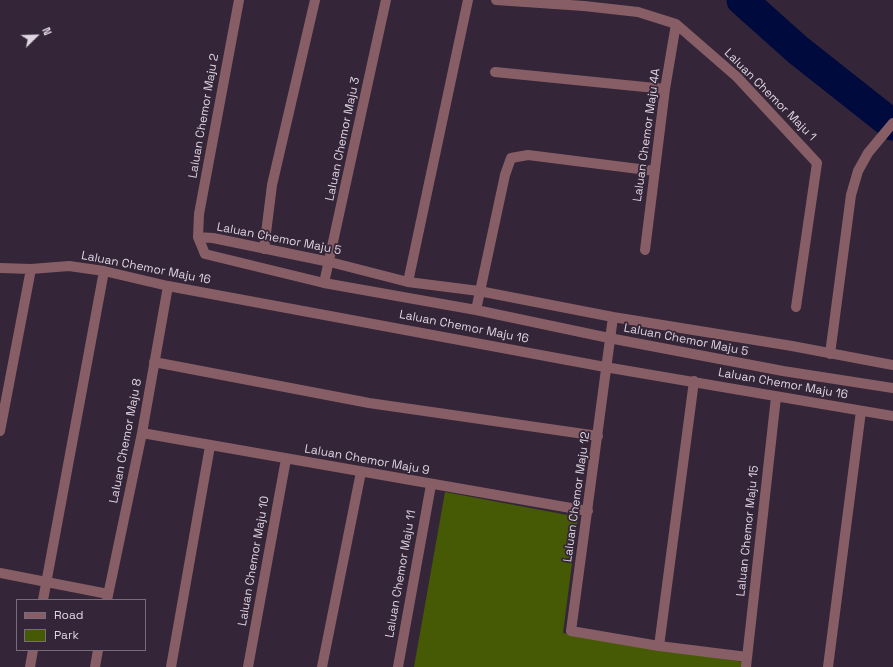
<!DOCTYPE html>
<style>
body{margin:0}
#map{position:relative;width:893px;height:667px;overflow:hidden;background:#342638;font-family:"Space Grotesk",sans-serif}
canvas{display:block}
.legend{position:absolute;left:16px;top:599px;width:130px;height:52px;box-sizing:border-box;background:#342638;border:1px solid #786c7c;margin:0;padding:5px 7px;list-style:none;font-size:12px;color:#dfd6e2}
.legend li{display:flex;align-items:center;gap:8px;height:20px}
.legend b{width:20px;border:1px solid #786c7c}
.north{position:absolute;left:16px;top:16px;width:40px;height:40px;-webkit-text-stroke:3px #342638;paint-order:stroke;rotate:67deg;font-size:11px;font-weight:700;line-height:16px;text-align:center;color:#dfd6e2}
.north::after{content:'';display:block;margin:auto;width:14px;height:18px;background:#dfd6e2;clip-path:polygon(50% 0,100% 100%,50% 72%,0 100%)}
</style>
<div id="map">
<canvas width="893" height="667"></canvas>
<ul class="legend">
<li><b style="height:5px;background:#885e66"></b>Road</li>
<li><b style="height:11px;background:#465a05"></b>Park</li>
</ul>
<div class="north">N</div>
</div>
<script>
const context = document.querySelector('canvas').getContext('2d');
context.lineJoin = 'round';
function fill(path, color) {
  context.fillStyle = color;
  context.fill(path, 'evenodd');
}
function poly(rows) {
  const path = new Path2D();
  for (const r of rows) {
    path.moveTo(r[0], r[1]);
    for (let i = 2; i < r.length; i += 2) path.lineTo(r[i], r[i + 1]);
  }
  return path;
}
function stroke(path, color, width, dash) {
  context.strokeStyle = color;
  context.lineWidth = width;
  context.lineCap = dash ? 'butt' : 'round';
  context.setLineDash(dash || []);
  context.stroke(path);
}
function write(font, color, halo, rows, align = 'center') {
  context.font = font + ' "Space Grotesk",sans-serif';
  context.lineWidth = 3.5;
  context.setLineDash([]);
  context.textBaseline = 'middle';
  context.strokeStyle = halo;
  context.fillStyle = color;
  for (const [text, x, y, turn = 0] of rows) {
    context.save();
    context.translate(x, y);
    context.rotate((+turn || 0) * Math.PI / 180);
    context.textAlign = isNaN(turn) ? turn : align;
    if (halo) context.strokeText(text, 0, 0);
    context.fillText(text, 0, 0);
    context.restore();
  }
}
fill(poly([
 [445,492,578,517,563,633,743,662,742,667,414,667]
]), '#465a05');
stroke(poly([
 [742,0,798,50,893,125]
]), '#000a3d', 31);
stroke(poly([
 [239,0,199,214,198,237,205,254,324,283,476,310,609,338,783,371,893,388],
 [496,0,584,6,638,12,676,24,737,77,817,163,796,307],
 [495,72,665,89],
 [198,237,213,238,330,262,408,282,479,291,613,317,792,346,893,365],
 [264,249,272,185,315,0],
 [645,250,665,89,676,24],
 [0,268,31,269,69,266,104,271,168,286,605,367,893,416],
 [408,282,468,0],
 [324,283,386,0],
 [476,310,505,175,511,158,528,155,655,171],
 [613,317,571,631,659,646,747,657],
 [830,354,851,195,858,171,868,153,893,123],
 [154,362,369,403,598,436],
 [0,431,31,269],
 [142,433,588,511],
 [0,573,108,594],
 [43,600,104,271],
 [107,600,142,433,168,286],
 [659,646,694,381],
 [30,667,33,650],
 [95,667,98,650],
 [171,667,210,446],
 [248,667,286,459],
 [322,667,361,472],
 [398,667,431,485],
 [746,667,776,397],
 [828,667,861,411]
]), '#885e66', 10);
write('12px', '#dfd6e2', '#342638', [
 ["Laluan Chemor Maju 1",770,95,45],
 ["Laluan Chemor Maju 2",204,116,-80],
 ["Laluan Chemor Maju 4A",647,135,-82],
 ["Laluan Chemor Maju 3",343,139,-78],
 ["Laluan Chemor Maju 5",279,239,11],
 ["Laluan Chemor Maju 16",146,268,11],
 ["Laluan Chemor Maju 16",464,327,11],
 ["Laluan Chemor Maju 5",686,340,11],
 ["Laluan Chemor Maju 16",783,384,10],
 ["Laluan Chemor Maju 8",126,441,-79],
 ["Laluan Chemor Maju 9",367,460,10],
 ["Laluan Chemor Maju 12",577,497,-82],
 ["Laluan Chemor Maju 15",748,531,-84],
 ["Laluan Chemor Maju 10",254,561,-80],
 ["Laluan Chemor Maju 11",401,574,-80]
]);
</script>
